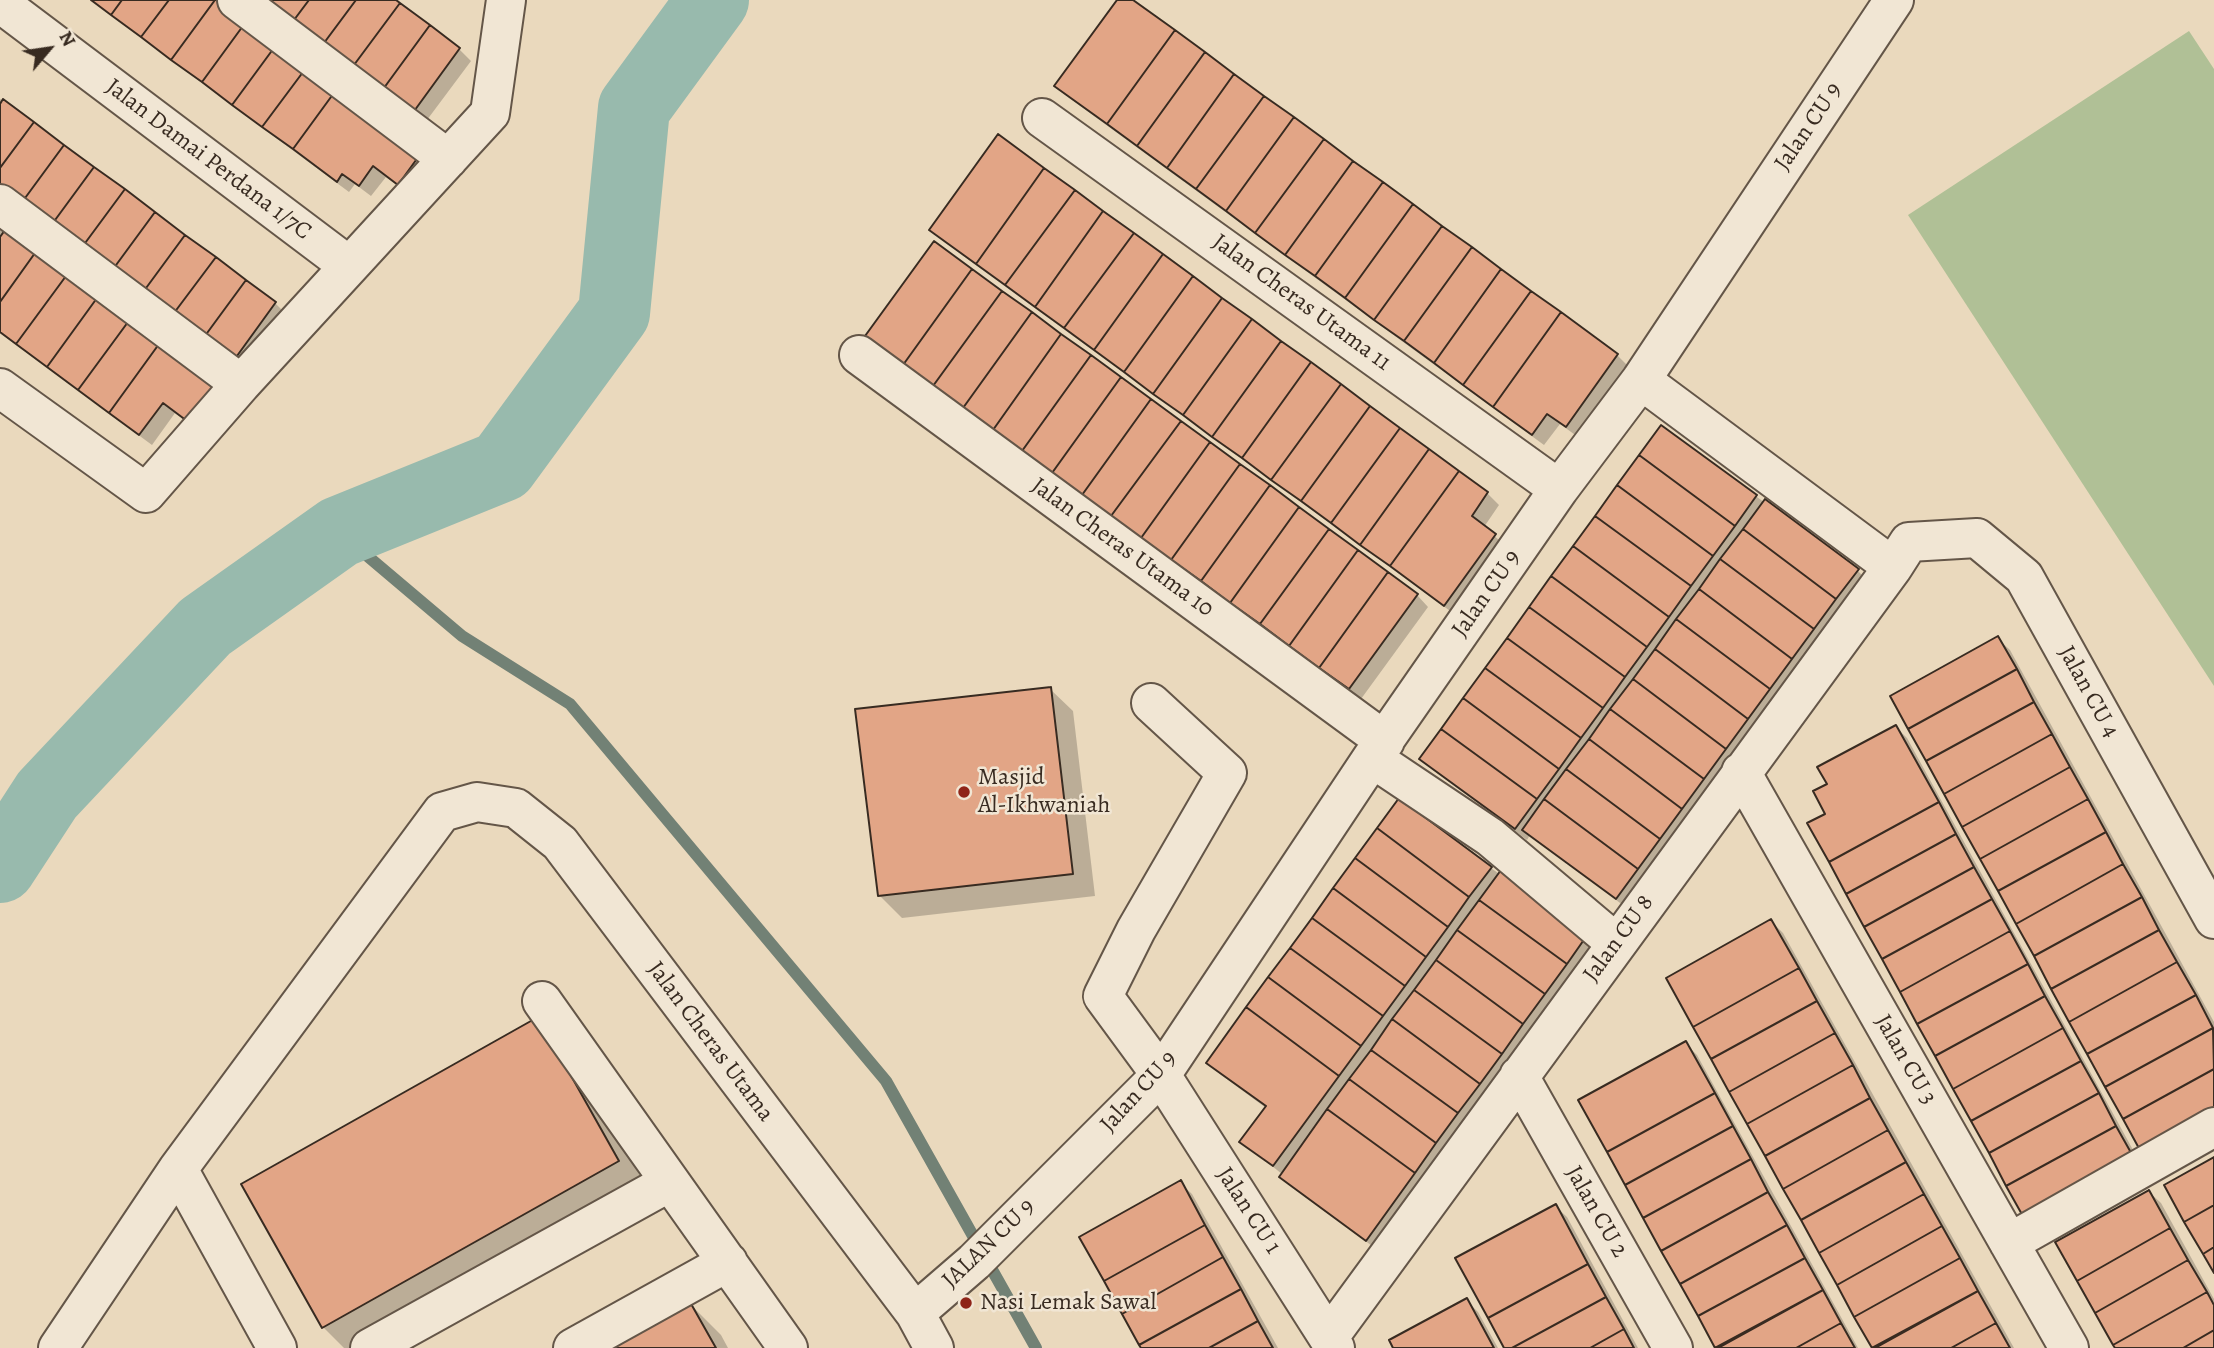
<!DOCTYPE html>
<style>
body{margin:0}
#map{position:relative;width:2214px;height:1348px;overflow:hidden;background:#ead9bd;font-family:Alegreya,serif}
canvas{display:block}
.north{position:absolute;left:14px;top:14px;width:70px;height:70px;-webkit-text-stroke:5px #f1e6d4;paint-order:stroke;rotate:61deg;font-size:19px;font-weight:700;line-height:28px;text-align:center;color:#382b21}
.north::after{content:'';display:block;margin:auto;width:24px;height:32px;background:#382b21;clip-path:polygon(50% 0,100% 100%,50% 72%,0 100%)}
</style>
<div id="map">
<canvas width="2214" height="1348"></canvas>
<div class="north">N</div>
</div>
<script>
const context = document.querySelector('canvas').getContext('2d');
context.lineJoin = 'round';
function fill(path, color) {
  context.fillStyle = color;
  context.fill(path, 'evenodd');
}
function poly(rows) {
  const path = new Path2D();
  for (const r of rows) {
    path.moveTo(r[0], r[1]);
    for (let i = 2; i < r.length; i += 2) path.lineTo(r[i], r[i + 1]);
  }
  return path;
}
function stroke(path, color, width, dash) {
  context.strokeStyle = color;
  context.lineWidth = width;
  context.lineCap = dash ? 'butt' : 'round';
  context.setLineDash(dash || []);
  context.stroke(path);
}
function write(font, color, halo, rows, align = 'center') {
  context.font = font + ' Alegreya,serif';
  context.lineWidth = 5;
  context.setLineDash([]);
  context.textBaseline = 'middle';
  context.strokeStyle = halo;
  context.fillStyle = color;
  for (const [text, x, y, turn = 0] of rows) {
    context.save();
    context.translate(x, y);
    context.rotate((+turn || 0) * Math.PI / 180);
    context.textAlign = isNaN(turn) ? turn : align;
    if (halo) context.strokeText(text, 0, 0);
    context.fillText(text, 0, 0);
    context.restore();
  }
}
fill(poly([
 [2189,31,2214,69,2214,686,1908,215]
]), '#b0c096');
fill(poly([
 [90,0,220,0,423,150,410,195,386,177,371,196,355,184,349,192],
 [256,0,393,0,459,49,471,61,424,124],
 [1119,0,1130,0,1617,355,1629,367,1578,437,1560,424,1544,445,1068,97,1057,86],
 [0,99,275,303,287,315,241,377,0,197],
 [998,136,1487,493,1499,505,1484,527,1507,547,1457,616,943,241,931,230],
 [0,229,213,386,224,398,200,431,175,413,152,445,0,333],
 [879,348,1417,595,1428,607,1361,699],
 [1661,427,1857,570,1869,582,1628,909,1530,835,1527,840,1433,770,1421,758],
 [1998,639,2010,650,2214,1022,2214,1130],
 [1050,689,1073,711,1095,896,902,918,880,896],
 [1896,727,1907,738,2144,1170,1828,814,1829,785],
 [1491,868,1599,947,1379,1251,1293,1188,1281,1177,1282,1174,1242,1142,1266,1108,1220,1074,1208,1062],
 [1771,921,1783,933,2014,1348,1874,1348,1668,978],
 [1685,1043,1697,1055,1858,1348,1717,1348,1580,1101],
 [568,1049,649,1192,370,1348,344,1348,323,1327],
 [1180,1183,1192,1194,1278,1348,1143,1348],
 [2149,1192,2161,1203,2214,1299,2214,1348,2117,1348],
 [1555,1206,1567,1217,1638,1348,1506,1348],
 [1466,1300,1478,1312,1498,1348,1395,1348],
 [690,1304,721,1335,728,1348,612,1348]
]), '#0003');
stroke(poly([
 [339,532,462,636,570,704,886,1081,1036,1348]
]), '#728175', 12);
stroke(poly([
 [0,867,47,795,205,627,339,532,502,466,614,313,634,108,713,0]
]), '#98baad', 72);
const building = poly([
 [91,0,122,0,111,15,91,0],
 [122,0,169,0,141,37,111,15,122,0],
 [169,0,215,0,171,60,141,37,169,0],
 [215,0,223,0,248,19,202,82,171,60,215,0],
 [263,0,309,0,291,24,263,0],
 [309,0,356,0,321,47,291,24,309,0],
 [356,0,396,0,400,3,351,69,321,47,356,0],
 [1117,0,1133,0,1175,30,1107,124,1054,86,1117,0],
 [400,3,430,25,381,92,351,69,400,3],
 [248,19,279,41,232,105,202,82,248,19],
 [430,25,460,48,412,114,381,92,430,25],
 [1175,30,1205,52,1137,146,1107,124,1175,30],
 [279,41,309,64,262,127,232,105,279,41],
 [1205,52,1234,74,1167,168,1137,146,1205,52],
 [309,64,339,86,293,149,262,127,309,64],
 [1234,74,1264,96,1196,189,1167,168,1234,74],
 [339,86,424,149,398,185,373,166,359,186,342,174,337,182,293,149,339,86],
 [1264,96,1294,117,1226,211,1196,189,1264,96],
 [3,99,34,122,0,168,0,104,3,99],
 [1294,117,1324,139,1255,233,1226,211,1294,117],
 [34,122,64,145,17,209,0,196,0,168,34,122],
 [998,134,1044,168,976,264,929,230,998,134],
 [1324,139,1353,161,1285,255,1255,233,1324,139],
 [64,145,94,167,47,231,17,209,64,145],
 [1353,161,1383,182,1315,276,1285,255,1353,161],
 [94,167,125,189,77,254,47,231,94,167],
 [1044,168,1075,190,1005,285,976,264,1044,168],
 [1383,182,1413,204,1345,298,1315,276,1383,182],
 [125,189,155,212,108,276,77,254,125,189],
 [1075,190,1103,211,1035,307,1005,285,1075,190],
 [1413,204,1442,226,1374,320,1345,298,1413,204],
 [1103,211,1134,233,1064,328,1035,307,1103,211],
 [155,212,185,235,138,299,108,276,155,212],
 [1442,226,1472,247,1404,341,1374,320,1442,226],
 [5,230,35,253,0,302,0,237,5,230],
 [1134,233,1163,254,1094,350,1064,328,1134,233],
 [185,235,216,257,168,321,138,299,185,235],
 [934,241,972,269,903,365,865,336,934,241],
 [1472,247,1501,269,1434,363,1404,341,1472,247],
 [35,253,66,276,16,344,0,332,0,302,35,253],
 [1163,254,1193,276,1124,372,1094,350,1163,254],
 [216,257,246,280,199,344,168,321,216,257],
 [972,269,1002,291,933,386,903,365,972,269],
 [1501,269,1531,291,1463,385,1434,363,1501,269],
 [66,276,97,298,47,367,16,344,66,276],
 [1193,276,1222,298,1153,394,1124,372,1193,276],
 [246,280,276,302,229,367,199,344,246,280],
 [1002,291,1032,312,963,408,933,386,1002,291],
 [1531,291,1561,312,1493,407,1463,385,1531,291],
 [97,298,128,322,78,390,47,367,97,298],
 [1222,298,1252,319,1183,415,1153,394,1222,298],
 [1032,312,1061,334,993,430,963,408,1032,312],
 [1561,312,1618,354,1566,427,1547,414,1532,435,1493,407,1561,312],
 [1252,319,1281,341,1212,437,1183,415,1252,319],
 [128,322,159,344,109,413,78,390,128,322],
 [1061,334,1091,355,1022,451,993,430,1061,334],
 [1281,341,1311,362,1242,458,1212,437,1281,341],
 [159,344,214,385,187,421,163,403,139,435,109,413,159,344],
 [1091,355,1121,377,1052,473,1022,451,1091,355],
 [1311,362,1341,384,1271,480,1242,458,1311,362],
 [1121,377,1151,399,1082,495,1052,473,1121,377],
 [1341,384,1370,406,1301,501,1271,480,1341,384],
 [1151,399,1181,421,1111,516,1082,495,1151,399],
 [1370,406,1400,428,1331,523,1301,501,1370,406],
 [1181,421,1210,442,1141,538,1111,516,1181,421],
 [1661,425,1757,495,1735,526,1639,455,1661,425],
 [1400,428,1429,449,1360,545,1331,523,1400,428],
 [1210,442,1240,464,1171,560,1141,538,1210,442],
 [1429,449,1459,471,1390,566,1360,545,1429,449],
 [1639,455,1735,526,1713,556,1617,485,1639,455],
 [1240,464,1270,485,1201,581,1171,560,1240,464],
 [1459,471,1488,492,1472,516,1496,534,1444,606,1390,566,1459,471],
 [1270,485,1299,507,1230,603,1201,581,1270,485],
 [1617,485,1713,556,1691,586,1595,516,1617,485],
 [1765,499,1859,569,1836,599,1743,529,1765,499],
 [1299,507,1329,529,1260,624,1230,603,1299,507],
 [1595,516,1691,586,1669,617,1573,546,1595,516],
 [1329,529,1358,550,1289,646,1260,624,1329,529],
 [1743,529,1836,599,1814,629,1720,559,1743,529],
 [1573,546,1669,617,1647,647,1551,576,1573,546],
 [1358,550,1388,572,1319,668,1289,646,1358,550],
 [1720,559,1814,629,1792,659,1699,589,1720,559],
 [1388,572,1418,594,1349,689,1319,668,1388,572],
 [1551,576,1647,647,1625,677,1529,607,1551,576],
 [1699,589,1792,659,1770,689,1676,619,1699,589],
 [1529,607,1625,677,1603,708,1507,638,1529,607],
 [1676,619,1770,689,1748,719,1655,649,1676,619],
 [1998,636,2017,669,1908,729,1890,696,1998,636],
 [1507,638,1603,708,1581,738,1485,668,1507,638],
 [1655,649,1748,719,1726,749,1633,679,1655,649],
 [1485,668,1581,738,1559,769,1463,698,1485,668],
 [2017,669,2034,702,1926,761,1908,729,2017,669],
 [1633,679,1726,749,1704,779,1610,709,1633,679],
 [1051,687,1073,874,878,896,855,709,1051,687],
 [1463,698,1559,769,1537,799,1441,729,1463,698],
 [2034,702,2052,734,1944,794,1926,761,2034,702],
 [1610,709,1704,779,1682,809,1589,739,1610,709],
 [1896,725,1939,802,1829,862,1807,823,1825,814,1813,791,1827,784,1817,767,1896,725],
 [1441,729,1537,799,1515,829,1419,759,1441,729],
 [2052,734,2070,767,1962,827,1944,794,2052,734],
 [1589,739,1682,809,1660,839,1566,769,1589,739],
 [2070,767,2088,799,1980,859,1962,827,2070,767],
 [1566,769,1660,839,1638,869,1544,799,1566,769],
 [1399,798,1492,867,1469,897,1377,828,1399,798],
 [1544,799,1638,869,1616,899,1522,830,1544,799],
 [2088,799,2106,832,1998,891,1980,859,2088,799],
 [1939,802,1956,834,1846,894,1829,862,1939,802],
 [1377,828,1469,897,1448,927,1355,858,1377,828],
 [2106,832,2123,864,2016,924,1998,891,2106,832],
 [1956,834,1974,867,1864,927,1846,894,1956,834],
 [1355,858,1448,927,1426,957,1333,888,1355,858],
 [2123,864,2142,897,2034,956,2016,924,2123,864],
 [1974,867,1992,899,1882,959,1864,927,1974,867],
 [1501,870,1588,934,1567,964,1479,900,1501,870],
 [1333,888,1426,957,1405,986,1312,918,1333,888],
 [2142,897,2159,930,2051,989,2034,956,2142,897],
 [1992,899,2010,931,1900,992,1882,959,1992,899],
 [1479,900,1567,964,1545,994,1457,930,1479,900],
 [1312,918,1405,986,1383,1016,1290,948,1312,918],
 [1771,919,1799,968,1693,1027,1666,978,1771,919],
 [1457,930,1545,994,1523,1024,1436,960,1457,930],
 [2159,930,2177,962,2069,1022,2051,989,2159,930],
 [2010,931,2028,964,1917,1024,1900,992,2010,931],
 [1290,948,1383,1016,1361,1046,1268,977,1290,948],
 [1436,960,1523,1024,1502,1054,1414,990,1436,960],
 [2177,962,2196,995,2087,1054,2069,1022,2177,962],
 [2028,964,2045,996,1935,1056,1917,1024,2028,964],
 [1799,968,1817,1001,1711,1059,1693,1027,1799,968],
 [1268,977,1361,1046,1339,1076,1246,1007,1268,977],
 [1414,990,1502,1054,1480,1084,1392,1019,1414,990],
 [2196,995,2213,1028,2105,1087,2087,1054,2196,995],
 [2045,996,2063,1028,1953,1089,1935,1056,2045,996],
 [1817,1001,1835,1033,1729,1092,1711,1059,1817,1001],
 [1246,1007,1339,1076,1273,1166,1239,1142,1266,1106,1206,1063,1246,1007],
 [538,1017,619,1161,322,1328,241,1184,538,1017],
 [1392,1019,1480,1084,1458,1113,1371,1050,1392,1019],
 [2063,1028,2081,1061,1971,1121,1953,1089,2063,1028],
 [2213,1028,2214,1069,2123,1119,2105,1087,2213,1028],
 [1835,1033,1853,1065,1747,1124,1729,1092,1835,1033],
 [1686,1041,1715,1093,1607,1152,1578,1100,1686,1041],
 [1371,1050,1458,1113,1436,1143,1349,1079,1371,1050],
 [2081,1061,2099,1093,1989,1153,1971,1121,2081,1061],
 [1853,1065,1870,1098,1765,1156,1747,1124,1853,1065],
 [2214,1069,2214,1112,2141,1152,2123,1119,2214,1069],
 [1349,1079,1436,1143,1415,1173,1327,1109,1349,1079],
 [1715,1093,1733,1126,1625,1185,1607,1152,1715,1093],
 [2099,1093,2116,1126,2006,1186,1989,1153,2099,1093],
 [1870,1098,1888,1130,1783,1189,1765,1156,1870,1098],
 [1327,1109,1415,1173,1366,1241,1279,1177,1327,1109],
 [1733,1126,1751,1159,1643,1218,1625,1185,1733,1126],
 [2116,1126,2134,1158,2024,1218,2006,1186,2116,1126],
 [1888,1130,1906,1162,1801,1220,1783,1189,1888,1130],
 [2214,1157,2214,1205,2184,1222,2164,1185,2214,1157],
 [1751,1159,1768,1192,1661,1251,1643,1218,1751,1159],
 [1906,1162,1924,1194,1819,1253,1801,1220,1906,1162],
 [1181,1180,1205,1225,1104,1281,1079,1237,1181,1180],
 [2149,1190,2170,1228,2077,1281,2055,1242,2149,1190],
 [1768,1192,1787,1225,1680,1284,1661,1251,1768,1192],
 [1924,1194,1942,1226,1837,1285,1819,1253,1924,1194],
 [1556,1204,1588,1264,1488,1318,1455,1258,1556,1204],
 [2214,1205,2214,1247,2203,1254,2184,1222,2214,1205],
 [1205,1225,1223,1257,1122,1314,1104,1281,1205,1225],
 [1787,1225,1805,1258,1698,1316,1680,1284,1787,1225],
 [1942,1226,1960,1258,1854,1317,1837,1285,1942,1226],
 [2170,1228,2188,1260,2095,1313,2077,1281,2170,1228],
 [2214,1247,2214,1273,2203,1254,2214,1247],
 [1223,1257,1241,1289,1139,1345,1122,1314,1223,1257],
 [1805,1258,1823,1290,1715,1348,1698,1316,1805,1258],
 [1960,1258,1978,1291,1872,1348,1854,1317,1960,1258],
 [2188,1260,2207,1292,2113,1345,2095,1313,2188,1260],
 [1588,1264,1606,1297,1512,1348,1504,1348,1488,1318,1588,1264],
 [1241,1289,1258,1321,1209,1348,1141,1348,1139,1345,1241,1289],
 [1823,1290,1841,1323,1796,1348,1718,1348,1823,1290],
 [1978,1291,1996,1323,1951,1348,1875,1348,1978,1291],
 [2207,1292,2214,1305,2214,1330,2183,1348,2115,1348,2113,1345,2207,1292],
 [1606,1297,1624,1329,1590,1348,1512,1348,1606,1297],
 [1467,1298,1494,1348,1393,1348,1389,1340,1467,1298],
 [690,1302,716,1348,609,1348,690,1302],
 [1258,1321,1273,1348,1209,1348,1258,1321],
 [1841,1323,1855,1348,1796,1348,1841,1323],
 [1996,1323,2010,1348,1951,1348,1996,1323],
 [1624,1329,1634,1348,1590,1348,1624,1329],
 [2214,1330,2214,1348,2183,1348,2214,1330]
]);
fill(building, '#e2a586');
stroke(building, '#382b21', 2);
const minor = poly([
 [237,0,448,159],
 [0,3,349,266],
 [1042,118,1559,489],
 [0,204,241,384],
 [859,355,1385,741],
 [1641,380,1893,567],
 [0,388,146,493,241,384,490,113,506,0],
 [1151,703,1227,773,1136,930,1103,996,1161,1075,1335,1348],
 [1372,758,1490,837,1616,943],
 [1741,772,2069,1348],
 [542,1001,788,1348],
 [1519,1076,1673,1348],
 [178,1169,277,1348],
 [2009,1243,2214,1127],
 [915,1313,974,1262,1161,1075,1372,758,1559,489,1641,380,1894,0],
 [1329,1337,1893,567,1909,542,1977,538,2024,577,2214,919],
 [58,1348,178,1169,442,812,477,802,516,808,560,843,915,1313,934,1348],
 [370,1348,670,1182],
 [573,1348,728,1262]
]);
stroke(minor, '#645648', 42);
stroke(minor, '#f1e6d4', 38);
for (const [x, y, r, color] of [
 [964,792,7,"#8f2418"],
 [966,1303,7,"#8f2418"]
]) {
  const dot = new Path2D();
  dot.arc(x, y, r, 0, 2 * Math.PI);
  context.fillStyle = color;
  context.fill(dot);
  stroke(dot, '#f1e6d4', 2.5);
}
write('24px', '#382b21', '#f1e6d4', [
 ["Jalan CU 9",1809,127,-56],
 ["Jalan Damai Perdana 1/7C",208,160,37],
 ["Jalan Cheras Utama 11",1301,303,36],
 ["Jalan Cheras Utama 10",1122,548,36],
 ["Jalan CU 9",1487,594,-55],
 ["Jalan CU 4",2088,692,61],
 ["Jalan CU 8",1619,939,-54],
 ["Jalan Cheras Utama",710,1042,53],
 ["Jalan CU 3",1905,1060,60],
 ["Jalan CU 9",1139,1092,-48],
 ["Jalan CU 1",1248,1211,57],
 ["Jalan CU 2",1596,1212,60],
 ["JALAN CU 9",989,1244,-44]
]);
write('24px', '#382b21', '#f1e6d4', [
 ["Masjid",978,778],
 ["Al-Ikhwaniah",978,806],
 ["Nasi Lemak Sawal",980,1303]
], 'left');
</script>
